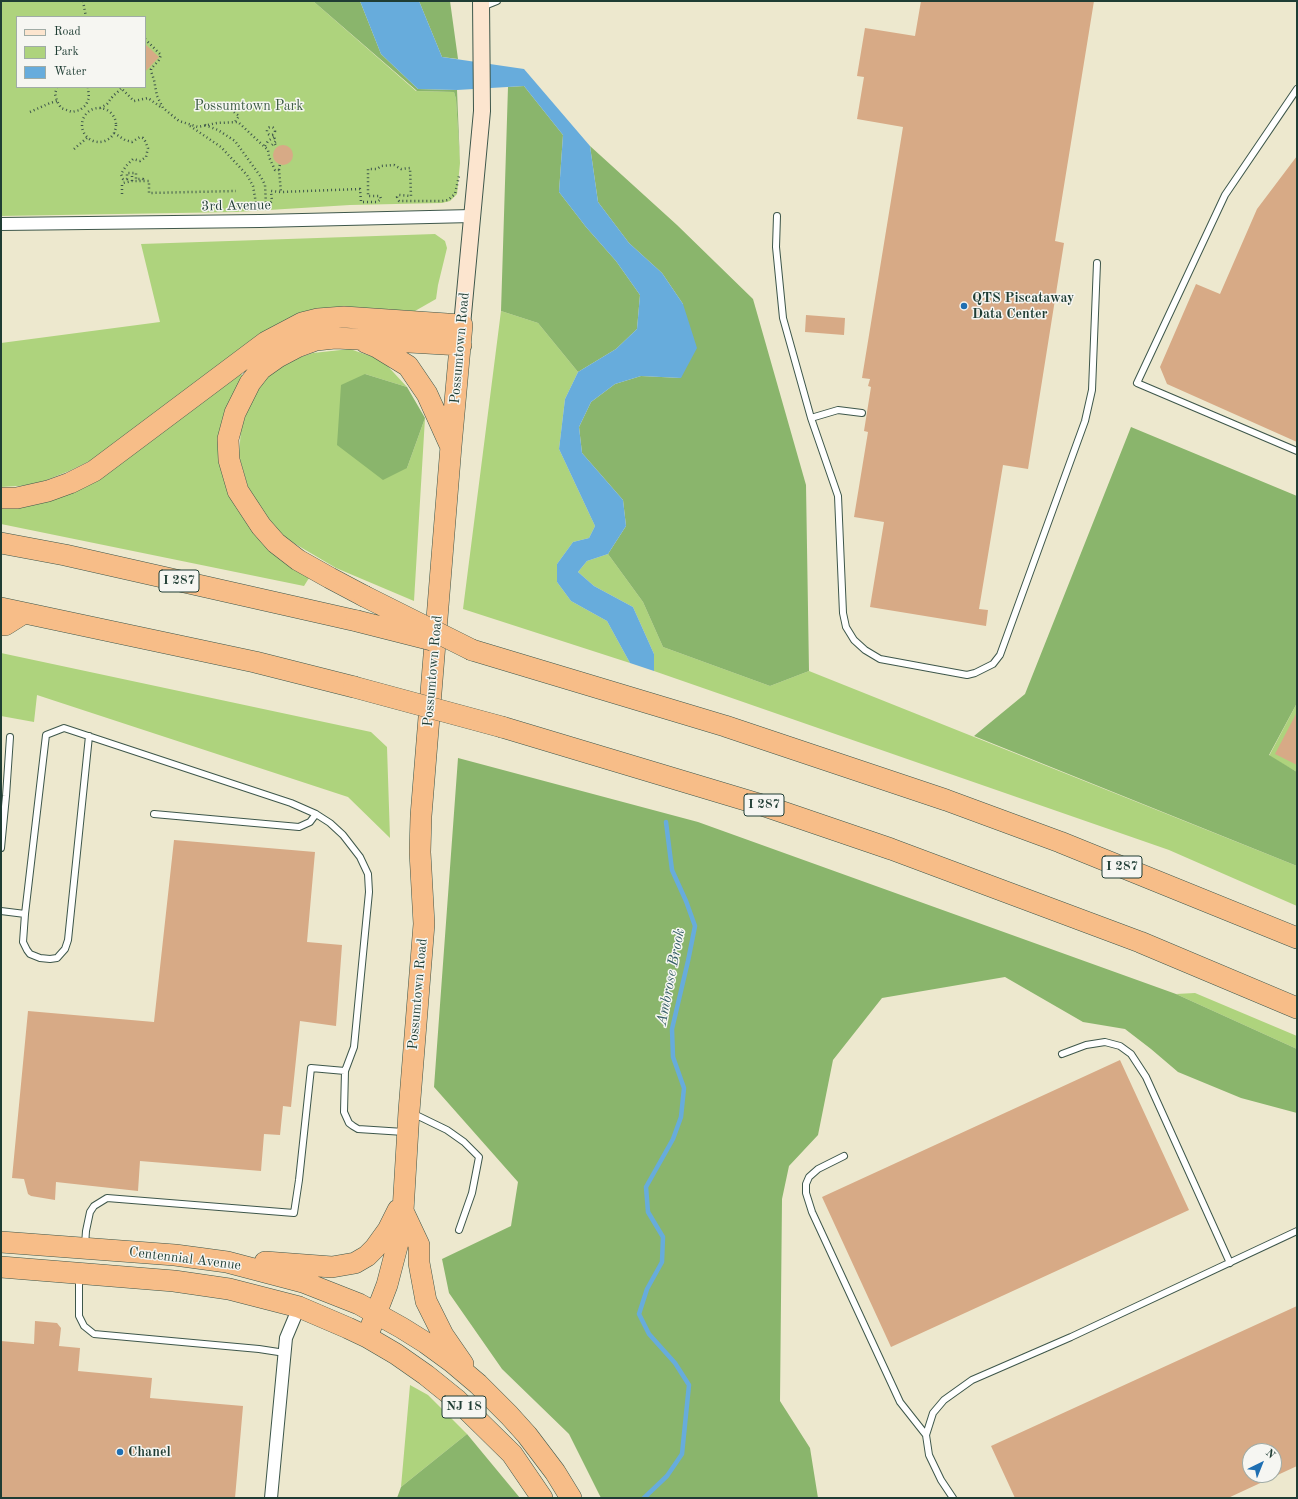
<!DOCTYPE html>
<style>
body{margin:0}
#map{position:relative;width:1298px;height:1499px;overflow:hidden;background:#ede8ce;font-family:"Old Standard TT",serif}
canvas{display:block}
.frame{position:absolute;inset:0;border:2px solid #1f3d34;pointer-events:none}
.legend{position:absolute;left:16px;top:16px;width:130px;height:72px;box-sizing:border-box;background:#f6f6f2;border:1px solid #a0aca6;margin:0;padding:5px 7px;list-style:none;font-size:12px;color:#1f3d34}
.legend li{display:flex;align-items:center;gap:8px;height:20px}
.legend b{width:20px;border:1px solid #a0aca6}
.north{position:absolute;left:1242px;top:1443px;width:40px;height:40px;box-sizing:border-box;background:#f6f6f2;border:1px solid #a0aca6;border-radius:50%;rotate:43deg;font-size:11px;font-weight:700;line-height:16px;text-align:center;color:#1f3d34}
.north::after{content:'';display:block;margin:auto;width:14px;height:18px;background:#1f6fb2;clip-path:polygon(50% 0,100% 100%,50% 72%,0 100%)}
</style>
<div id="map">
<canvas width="1298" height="1499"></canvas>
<div class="frame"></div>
<ul class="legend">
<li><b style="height:5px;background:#fce5cf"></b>Road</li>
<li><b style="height:11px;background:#aed37d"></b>Park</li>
<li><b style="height:11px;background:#67acdc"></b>Water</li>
</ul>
<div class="north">N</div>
</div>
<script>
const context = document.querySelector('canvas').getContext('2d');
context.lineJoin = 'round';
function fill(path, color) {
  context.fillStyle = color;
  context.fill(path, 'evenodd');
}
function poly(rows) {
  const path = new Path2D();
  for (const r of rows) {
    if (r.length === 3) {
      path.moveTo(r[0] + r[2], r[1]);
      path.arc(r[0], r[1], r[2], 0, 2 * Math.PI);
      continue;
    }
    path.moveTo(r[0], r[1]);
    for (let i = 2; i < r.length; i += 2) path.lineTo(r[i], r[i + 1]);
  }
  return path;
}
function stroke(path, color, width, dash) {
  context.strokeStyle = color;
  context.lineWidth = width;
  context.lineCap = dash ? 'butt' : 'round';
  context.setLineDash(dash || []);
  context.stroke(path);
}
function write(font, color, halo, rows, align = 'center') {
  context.font = font + ' "Old Standard TT",serif';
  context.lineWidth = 3;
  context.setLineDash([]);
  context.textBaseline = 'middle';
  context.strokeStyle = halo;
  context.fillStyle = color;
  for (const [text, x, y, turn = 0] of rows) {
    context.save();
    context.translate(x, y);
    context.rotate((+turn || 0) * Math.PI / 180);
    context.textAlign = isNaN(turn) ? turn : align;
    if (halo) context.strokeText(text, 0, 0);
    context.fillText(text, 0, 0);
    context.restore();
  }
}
fill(poly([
 [1,1,313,1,416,91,454,92,456,99,460,163,457,194,450,201,442,203,350,205,236,212,1,216],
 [17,17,145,17,145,87,17,87],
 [435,234,445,241,447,248,438,285,436,299,415,311,317,309,104,454,69,471,34,485,1,487,1,343,160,322,141,244],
 [501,311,538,323,578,372,565,399,559,449,595,526,589,538,573,542,557,564,557,582,571,601,607,621,630,663,463,609],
 [350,349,382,360,407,387,365,374,407,468,425,418,414,601,336,568,280,535,262,512,248,487,239,456,241,428,253,396,271,373,292,360,313,353],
 [240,373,243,376,222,436,280,556,309,578,304,586,1,524,1,504,27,503],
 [608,554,643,602,663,647,770,686,809,671,1297,866,1297,906,1169,850,654,671,654,654,633,607,594,586,578,572,587,561],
 [1,653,371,732,387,747,390,838,348,797,37,695,34,722,1,716],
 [1297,703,1297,772,1269,756],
 [1195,993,1297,1036,1297,1049,1176,994],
 [410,1385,428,1395,467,1434,401,1487]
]), '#aed37d');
fill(poly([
 [313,1,360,1,381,54,418,89,457,90,460,163,456,99,454,92,417,91],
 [419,1,450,1,458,59,442,57],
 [524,86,563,135,559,192,586,227,616,261,640,295,637,329,616,349,578,372,538,323,501,311,508,87],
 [590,146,677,225,753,299,806,485,809,671,770,686,663,647,643,602,608,554,626,526,623,500,582,453,579,427,591,402,615,384,641,376,681,378,683,304,662,273,629,243,598,202],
 [365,374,407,387,425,418,407,468,383,480,337,445,341,385],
 [1131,427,1297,496,1297,703,1269,755,1297,772,1297,866,974,736,1025,694],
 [458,758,698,822,1176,994,1297,1049,1297,1113,1241,1098,1178,1072,1151,1049,1125,1029,1083,1022,1005,977,882,998,833,1060,818,1135,789,1166,782,1199,780,1401,810,1448,818,1498,601,1498,569,1434,502,1369,449,1293,442,1259,511,1226,518,1182,434,1087],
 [467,1434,520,1498,397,1498,401,1487]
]), '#8ab56c');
fill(poly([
 [360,1,419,1,442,57,524,69,590,146,598,202,629,243,662,273,683,304,697,348,681,378,641,376,615,384,591,402,579,427,582,453,623,500,626,526,608,554,587,561,578,572,594,586,633,607,654,654,654,671,630,663,607,621,571,601,557,582,557,564,573,542,589,538,595,526,559,449,565,399,578,372,616,349,637,329,640,295,616,261,586,227,559,192,563,135,524,86,457,90,418,89,381,54]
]), '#67acdc');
stroke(poly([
 [644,1498,667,1476,682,1454,689,1385,675,1363,649,1334,639,1314,647,1289,662,1262,663,1237,648,1212,646,1187,673,1139,681,1117,684,1088,673,1057,672,1029,688,961,695,926,686,901,672,870,666,822]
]), '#67acdc', 4.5);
fill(poly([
 [921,1,1094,1,1055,241,1064,243,1028,469,1003,465,979,609,988,610,986,626,870,607,884,522,854,517,868,432,864,431,871,387,868,386,870,379,862,378,903,127,857,119,864,77,857,76,865,28,915,36],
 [145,44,159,57,145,72],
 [283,155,10],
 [1297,156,1297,442,1167,384,1160,367,1196,284,1220,294,1257,209],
 [806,315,845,318,844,335,805,332],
 [1297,712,1297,765,1275,754],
 [174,840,315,852,307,942,342,945,336,1026,300,1021,291,1107,283,1106,280,1135,264,1134,261,1171,140,1161,138,1191,56,1182,55,1200,31,1196,28,1194,24,1179,12,1178,28,1011,154,1022],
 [1120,1060,1189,1210,891,1347,822,1197],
 [1297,1306,1297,1466,1228,1498,1015,1498,991,1446],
 [1250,1451,1274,1451,1274,1475,1250,1475],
 [35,1321,57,1323,61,1328,59,1346,80,1348,78,1371,152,1378,150,1398,243,1406,235,1498,1,1498,1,1341,34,1344]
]), '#d7aa86');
const lane = poly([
 [482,7,497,1],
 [1297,89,1225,195,1137,383,1297,451],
 [777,216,776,247,783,318,811,418,838,496,843,613,846,627,854,640,865,650,880,659,967,675,975,673,993,664,1000,655,1085,421,1092,390,1097,263],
 [811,418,838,410,862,413],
 [154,814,299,827,310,822,316,814],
 [1,848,6,796,10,737],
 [1,911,25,914,46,735,64,728,291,803,316,814,330,823,343,835,360,857,368,874,369,892,354,1047,345,1071],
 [25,914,23,942,27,950,30,954,40,958,50,959,57,958,65,949,68,940,89,736],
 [1062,1054,1086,1045,1105,1042,1120,1046,1131,1054,1146,1077,1230,1263],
 [412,1113,447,1130,464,1142,479,1157,472,1193,459,1230],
 [844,1156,818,1169,809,1177,806,1184,806,1193,812,1212,900,1402,926,1435],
 [85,1245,86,1231,90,1212,94,1206,107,1198,294,1213,299,1180,311,1068,345,1071,344,1112,349,1123,353,1126,358,1129,404,1132],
 [79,1276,79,1316,84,1326,94,1334,259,1349,285,1353],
 [953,1498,941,1480,929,1455,926,1435,933,1413,944,1400,972,1380,1071,1337,1297,1231]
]);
const street = poly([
 [1,224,260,221,472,216],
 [271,1498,286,1338,299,1307]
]);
const secondary = poly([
 [462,325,482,111,481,1]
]);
const highway = poly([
 [365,342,377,347,408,366,427,394,450,445],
 [1,498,17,498,48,491,70,483,94,471,266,342,302,323,318,319,344,317,462,325,451,446,421,816,420,852,424,924,409,1111,403,1211,399,1239,387,1285,367,1337],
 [1,543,65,555,357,621],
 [364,596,330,578,298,560,276,543,261,526,238,491,229,460,228,439,235,413,250,383,261,369,278,357,297,347,316,340,335,338,357,339,461,345],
 [1,608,255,662,354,687],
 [1,625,5,625,24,613],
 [472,650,725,726,946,800,1060,842,1297,938],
 [502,727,762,805,891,849,1140,942,1297,1008],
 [403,1211,419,1245,419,1263,426,1301,443,1335,463,1364],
 [1,1242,175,1255,227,1262,303,1282,359,1304,402,1328,426,1343,452,1362,478,1384,509,1415,527,1435,555,1472,571,1498],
 [265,1262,332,1267,355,1263,367,1256,375,1248,388,1230,398,1210],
 [1,1267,174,1281,229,1289,299,1307,348,1328,367,1337,396,1354,426,1375,457,1400,512,1454,542,1498]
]);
stroke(lane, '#3e574b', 8);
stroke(street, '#3e574b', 14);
stroke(secondary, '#3e574b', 18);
stroke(highway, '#3e574b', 22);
stroke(poly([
 [83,1,86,17],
 [145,39,161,55,159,60,151,69,151,71,154,80,157,96,163,108,179,121,198,127,217,123,238,122,268,150,269,157,275,170,279,170,281,192],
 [57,87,55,94,57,101,61,108,72,112,80,110,86,105,89,98,88,87],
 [120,87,134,101,148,98,162,108],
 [100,108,107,104,113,96,121,89],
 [99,125,17],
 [30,112,50,103,57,101],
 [234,112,239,116,235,122],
 [205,125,218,130,235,141,261,177,265,185,266,204,269,204,272,201,271,191,281,192,360,189,361,202,377,202,381,199,380,196,368,196,368,169,377,169,381,166,394,165,401,169,410,168,411,196,399,195,397,197,399,201,442,201,448,200,455,194,459,176],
 [190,126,221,147,247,175,253,186,257,209],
 [271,131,4],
 [114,133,125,140,132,142,140,137,143,138,145,141,148,148,146,157,140,161,133,159,126,166,121,174,123,179,127,179,127,173,136,173,136,179,143,179,143,181],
 [275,144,277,147],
 [272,145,276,141,273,135],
 [265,146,268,141,274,137],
 [74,149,88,137],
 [279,170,280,164],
 [132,176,132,181],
 [122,194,122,185,123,183,132,181,149,181,149,193,236,191]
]), '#3e574b', 2.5, [1, 3]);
stroke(lane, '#fff', 6);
stroke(street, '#fff', 12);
stroke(secondary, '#fce5cf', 16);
stroke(highway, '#f7bd88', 21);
const highwayBridge = poly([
 [364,596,472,650],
 [357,621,432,640],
 [354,687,502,727]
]);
stroke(highwayBridge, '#3e574b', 22, []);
stroke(highwayBridge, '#f7bd88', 21);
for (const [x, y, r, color] of [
 [964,306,4,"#1f6fb2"],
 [120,1452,4,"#1f6fb2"]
]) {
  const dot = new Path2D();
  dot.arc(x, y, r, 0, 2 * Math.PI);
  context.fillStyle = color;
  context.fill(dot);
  stroke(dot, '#f6f6f2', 1.5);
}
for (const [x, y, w] of [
 [179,581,40],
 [764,805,40],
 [1122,867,40],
 [464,1407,44]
]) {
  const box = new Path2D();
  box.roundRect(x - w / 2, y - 11, w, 22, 3);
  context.fillStyle = '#f6f6f2';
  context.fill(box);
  stroke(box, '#1f3d34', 1);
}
write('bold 13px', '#1f3d34', null, [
 ["I 287",179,581],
 ["I 287",764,805],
 ["I 287",1122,867],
 ["NJ 18",464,1407]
]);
write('14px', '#3c5b43', '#f6f6f2', [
 ["Possumtown Park",249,106]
]);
write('14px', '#1f3d34', '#f6f6f2', [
 ["3rd Avenue",236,206,-1],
 ["Possumtown Road",460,348,-85],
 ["Possumtown Road",433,671,-85],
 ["Possumtown Road",418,994,-85],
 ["Centennial Avenue",185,1259,7]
]);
write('bold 14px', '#1f3d34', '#f6f6f2', [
 ["QTS Piscataway",972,298],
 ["Data Center",972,314],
 ["Chanel",128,1452]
], 'left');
write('italic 15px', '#355e66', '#f6f6f2', [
 ["Ambrose Brook",671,977,-79]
]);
</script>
